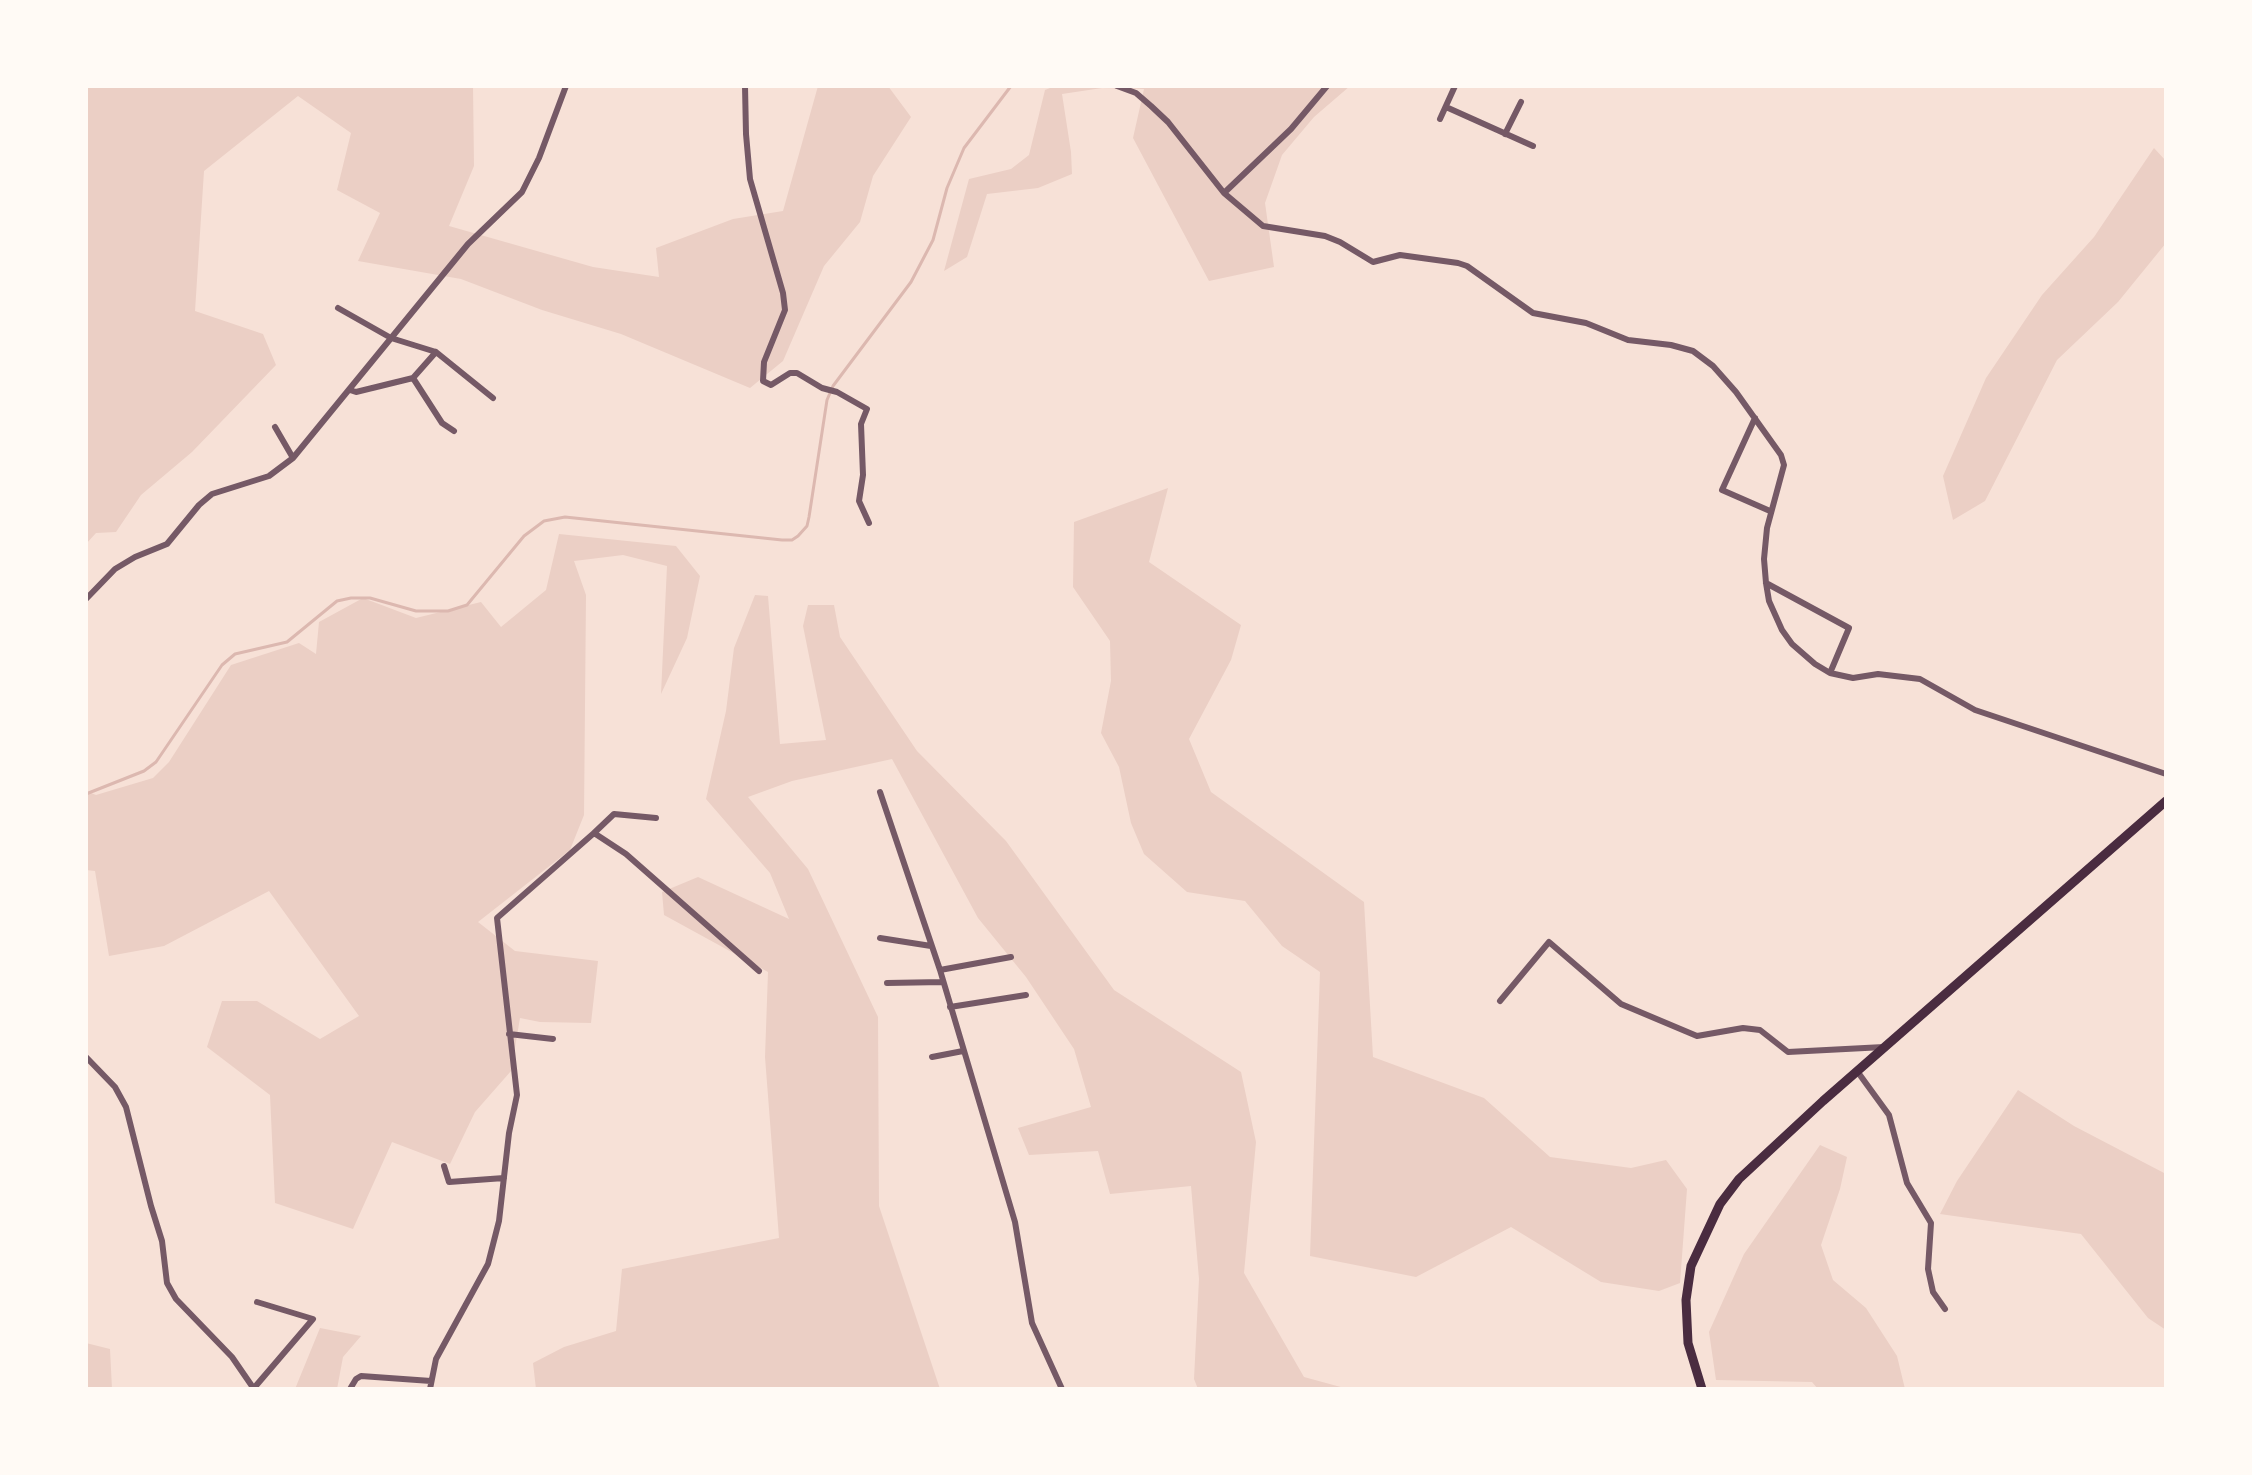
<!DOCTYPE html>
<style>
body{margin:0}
#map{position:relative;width:2252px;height:1475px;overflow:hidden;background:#f7e1d7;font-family:Georgia,serif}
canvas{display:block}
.frame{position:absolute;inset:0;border:88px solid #fffaf5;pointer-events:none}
</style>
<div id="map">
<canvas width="2252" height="1475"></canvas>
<div class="frame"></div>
</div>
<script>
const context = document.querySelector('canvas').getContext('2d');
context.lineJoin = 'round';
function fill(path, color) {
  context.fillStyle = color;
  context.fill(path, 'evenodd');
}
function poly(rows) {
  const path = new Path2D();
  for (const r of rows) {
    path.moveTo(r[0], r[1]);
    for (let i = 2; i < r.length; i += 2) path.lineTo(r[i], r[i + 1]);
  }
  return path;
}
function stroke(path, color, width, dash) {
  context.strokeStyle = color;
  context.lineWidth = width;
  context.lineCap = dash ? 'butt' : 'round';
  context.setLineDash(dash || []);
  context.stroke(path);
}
fill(poly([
 [86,86,473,86,474,166,449,226,593,267,659,277,656,248,733,219,783,211,818,86,888,86,911,117,873,176,860,222,824,266,783,361,750,388,621,334,542,310,461,279,358,261,380,213,337,190,351,133,298,96,204,171,195,311,263,334,276,365,192,452,141,495,116,532,96,533,86,544],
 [1055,86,1350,86,1314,117,1282,155,1265,203,1274,267,1209,281,1133,138,1144,89,1102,88,1062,94,1071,152,1072,174,1038,188,987,194,967,257,944,271,969,179,1011,169,1029,155,1045,90],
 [2154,148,2166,161,2166,243,2118,302,2057,360,1985,501,1953,520,1943,476,1986,378,2042,295,2094,237],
 [1168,488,1149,562,1241,625,1231,660,1189,739,1211,792,1364,902,1373,1057,1484,1098,1550,1157,1631,1168,1666,1160,1687,1189,1680,1283,1659,1291,1601,1282,1511,1227,1416,1277,1310,1256,1320,972,1282,946,1245,901,1187,892,1144,854,1131,823,1119,767,1101,733,1111,681,1110,641,1073,587,1074,522],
 [559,534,676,546,700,576,687,638,661,694,667,566,623,555,574,561,586,595,584,815,570,850,478,922,515,951,598,961,591,1023,540,1022,520,1018,511,1071,475,1112,450,1164,392,1142,353,1229,275,1203,270,1095,207,1047,222,1001,257,1001,320,1039,359,1016,269,891,164,946,109,956,95,871,86,870,86,791,96,795,153,778,169,762,231,665,299,643,316,654,319,622,363,598,416,618,481,602,501,627,546,590],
 [755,595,768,596,780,744,826,740,803,626,808,605,834,605,840,637,917,751,1006,841,1114,990,1241,1072,1256,1142,1244,1273,1304,1377,1348,1389,1198,1389,1194,1379,1199,1279,1191,1186,1110,1194,1098,1151,1029,1155,1018,1128,1091,1107,1074,1049,1026,977,978,918,892,759,792,781,748,797,808,869,878,1017,879,1206,940,1389,536,1389,533,1363,564,1347,616,1331,622,1269,779,1238,765,1057,768,972,664,915,662,892,698,877,789,919,770,873,706,799,726,711,734,648],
 [2018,1090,2074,1126,2166,1174,2166,1330,2148,1318,2081,1234,1940,1214,1957,1181],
 [1820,1145,1847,1157,1840,1189,1821,1245,1833,1280,1866,1308,1897,1356,1905,1389,1818,1389,1812,1382,1716,1380,1709,1332,1744,1254],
 [320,1328,361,1336,343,1357,337,1389,295,1389],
 [86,1343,110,1349,112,1389,86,1389]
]), '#ebcfc5');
stroke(poly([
 [86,794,144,771,156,762,222,665,235,654,287,642,337,601,351,598,370,598,416,611,448,611,467,605,524,536,544,521,565,517,782,540,792,540,798,536,807,526,809,517,827,400,833,386,911,282,933,240,947,188,964,148,1011,86]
]), '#dcb8b0', 3);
stroke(poly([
 [745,86,746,134,750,179,783,293,785,310,764,362,763,381,771,385,790,373,797,373,822,388,837,392,867,409,861,424,863,475,859,501,869,523],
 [1117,86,1136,93,1151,106,1168,122,1224,193,1263,226,1325,236,1340,242,1373,262,1400,255,1458,263,1467,266,1533,313,1586,323,1628,340,1671,345,1693,351,1713,366,1736,392,1781,455,1784,465,1767,528,1764,559,1766,583,1769,601,1782,630,1792,644,1815,664,1830,673,1853,678,1878,674,1920,679,1975,710,2166,774],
 [1446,107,1533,146],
 [1440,119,1455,86],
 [1505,134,1521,102],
 [1224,193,1291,129,1327,86],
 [338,308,391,338,436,352,493,398],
 [413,378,442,423,454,431],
 [350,390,356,392,413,378,436,352],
 [1755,418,1722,490,1770,511],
 [275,427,293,458],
 [1766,583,1849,628,1830,673],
 [86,599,115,569,135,557,167,544,199,505,212,494,269,476,293,458,468,244,522,192,539,158,566,86],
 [880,792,940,970,1015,1222,1032,1323,1062,1389],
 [656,818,614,814,594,833,626,854,759,971],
 [880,938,931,946],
 [940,970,1011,957],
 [887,983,943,982],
 [1500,1001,1549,942,1621,1004,1697,1036,1743,1028,1760,1030,1788,1052,1884,1047],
 [950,1007,1026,995],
 [509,1034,553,1039],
 [86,1057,115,1087,126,1107,151,1206,162,1241,167,1283,176,1299,232,1357,254,1389],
 [932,1057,963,1051],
 [1857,1071,1889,1115,1907,1183,1931,1223,1928,1269,1933,1292,1945,1309],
 [444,1166,449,1182,504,1178],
 [254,1388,313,1319,257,1302],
 [350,1389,356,1379,361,1376,431,1381],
 [430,1389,436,1359,488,1264,499,1221,509,1133,517,1095,497,918,594,833]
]), '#755966', 6);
stroke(poly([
 [1702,1389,1688,1343,1686,1300,1691,1266,1720,1204,1739,1179,1823,1101,2166,801]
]), '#4a2c40', 9);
</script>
